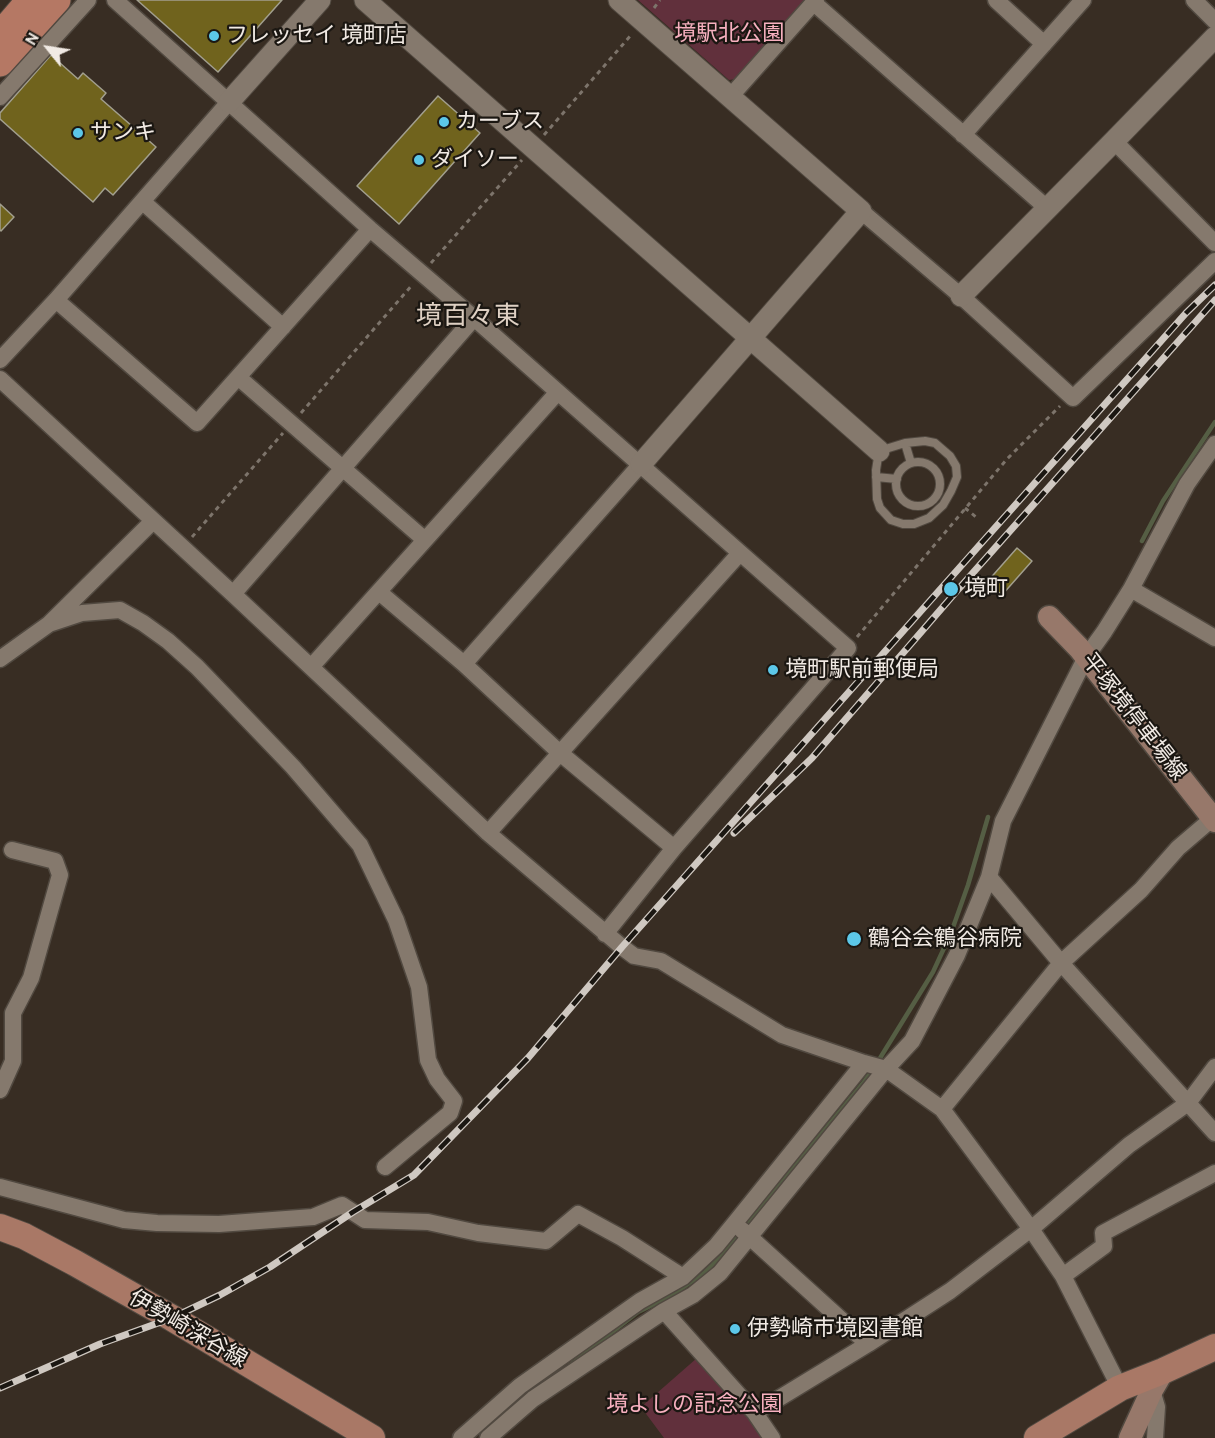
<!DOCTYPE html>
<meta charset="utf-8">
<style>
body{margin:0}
#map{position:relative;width:1215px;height:1438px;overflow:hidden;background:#382d23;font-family:Cabin,sans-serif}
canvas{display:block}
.north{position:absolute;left:18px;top:18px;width:60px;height:60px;-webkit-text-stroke:4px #1b1712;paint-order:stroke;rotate:300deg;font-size:16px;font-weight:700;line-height:24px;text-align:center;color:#f1eae4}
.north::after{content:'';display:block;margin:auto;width:21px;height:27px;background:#f1eae4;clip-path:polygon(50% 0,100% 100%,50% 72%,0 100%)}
</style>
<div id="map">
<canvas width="1215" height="1438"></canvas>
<div class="north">N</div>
</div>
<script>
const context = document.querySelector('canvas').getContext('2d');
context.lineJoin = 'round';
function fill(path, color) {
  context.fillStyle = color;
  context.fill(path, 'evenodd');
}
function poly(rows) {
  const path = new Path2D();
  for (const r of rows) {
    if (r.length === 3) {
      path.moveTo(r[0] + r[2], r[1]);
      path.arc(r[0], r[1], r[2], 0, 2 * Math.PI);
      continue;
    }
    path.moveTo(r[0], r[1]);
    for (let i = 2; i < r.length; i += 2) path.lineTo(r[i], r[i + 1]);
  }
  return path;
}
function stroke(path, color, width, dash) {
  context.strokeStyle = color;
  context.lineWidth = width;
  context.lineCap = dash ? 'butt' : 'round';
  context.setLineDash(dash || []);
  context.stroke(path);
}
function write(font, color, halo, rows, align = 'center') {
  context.font = font + ' Cabin,"Noto Sans JP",sans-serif';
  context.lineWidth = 4.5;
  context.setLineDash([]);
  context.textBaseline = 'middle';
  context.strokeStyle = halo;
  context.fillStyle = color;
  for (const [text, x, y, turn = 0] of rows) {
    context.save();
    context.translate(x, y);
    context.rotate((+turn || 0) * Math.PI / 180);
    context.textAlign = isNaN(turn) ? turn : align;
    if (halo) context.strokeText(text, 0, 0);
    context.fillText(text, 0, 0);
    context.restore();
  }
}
fill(poly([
 [638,0,805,0,735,79,729,80],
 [697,1358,755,1422,765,1438,664,1438,641,1407]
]), '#61303c');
stroke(poly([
 [1142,541,1163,501,1215,422],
 [877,1063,933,972,951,933,968,885,988,817],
 [745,1227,864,1082,872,1070],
 [570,1365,638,1312,671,1296,704,1273,724,1253,740,1233]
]), '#555e44', 4.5);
const building = poly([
 [137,0,282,0,218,72,137,0],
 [51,55,78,79,83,73,106,93,101,99,156,147,113,195,105,188,93,202,0,119,0,113,51,55],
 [438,96,480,133,399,224,357,186,438,96],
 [0,204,14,217,1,231,0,230,0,204],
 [1017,548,1032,561,1002,595,987,582,1017,548]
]);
fill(building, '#70631d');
stroke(building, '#a29f8e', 1.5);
const service = poly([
 [925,441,935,443,950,456,956,466,957,477,951,491,943,505,929,518,914,524,903,524,891,520,880,508,877,499,876,470,879,451,905,443,925,441],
 [905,443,911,463],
 [918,484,22],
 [876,477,897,479]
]);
const minor = poly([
 [115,0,370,229,474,318,848,648,674,848,605,934],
 [996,0,1044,44],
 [1194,0,1215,21],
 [814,3,1048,209],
 [0,97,88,0],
 [730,97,816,0],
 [963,135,1083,0],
 [1114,141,1215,243],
 [143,202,283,327],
 [861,211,961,296,1073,398,1215,261],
 [56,300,197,423,370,229],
 [0,360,56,300,229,102],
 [238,377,425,540],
 [0,379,233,594,488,833,622,947,634,956,661,961,782,1035,864,1063,886,1069,942,1109,1031,1229,1063,1276,1120,1388],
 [1131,589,1215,638],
 [379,592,464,664,560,753,674,848],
 [233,594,474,318],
 [49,624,82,613,120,610,143,623,168,641,197,667,293,767,360,845,396,920,419,987,428,1060,437,1079,454,1101,450,1113,385,1167],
 [0,659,49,624,153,521],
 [464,664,641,464],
 [311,667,557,393],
 [488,833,740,553],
 [989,877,1061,963,1215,1133],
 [0,1090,13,1061,13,1013,31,978,60,875,55,861,12,850],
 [942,1109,1061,963,1141,890,1178,848,1213,818],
 [0,1187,124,1220,157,1223,219,1224,313,1217,342,1205,365,1220,428,1222,478,1233,546,1241,578,1214,622,1238,683,1277],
 [742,1230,868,1344],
 [1063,1276,1104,1246,1103,1233,1215,1173],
 [664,1311,755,1413,772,1438],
 [1152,1390,1157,1407,1155,1438],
 [755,1413,868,1344,950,1291,1031,1229,1129,1145,1188,1103,1215,1067],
 [461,1438,520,1386,640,1301,683,1277,716,1246,734,1224,864,1063],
 [488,1438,533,1399,664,1311,693,1295,720,1273,886,1069,912,1041,957,955,989,877,1003,821,1086,657,1104,632,1131,589,1187,484,1215,444]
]);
const tertiary = poly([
 [365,0,879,451],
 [619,0,861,211,641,464],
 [229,102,320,0],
 [961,296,1114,141,1215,37]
]);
const secondary = poly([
 [1049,617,1079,648,1215,821],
 [1130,1438,1152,1390,1163,1371]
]);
const primary = poly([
 [0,1227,24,1236,75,1263,172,1318,372,1438],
 [1037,1438,1120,1388,1163,1371,1215,1347]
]);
const trunk = poly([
 [0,35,30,0],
 [0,63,57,0]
]);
stroke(service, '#514940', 10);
stroke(minor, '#514940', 19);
stroke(tertiary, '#514940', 23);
stroke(secondary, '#514940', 25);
stroke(primary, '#514940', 28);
stroke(trunk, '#514940', 29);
stroke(poly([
 [654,8,660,0],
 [544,135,632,34],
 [431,263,522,160],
 [301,413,413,284],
 [965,508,976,517],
 [192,537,283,433],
 [857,637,1007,459,1060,406]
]), '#7d746b', 3, [4.5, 4.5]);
stroke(service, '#85796d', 8);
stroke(minor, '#85796d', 16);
stroke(tertiary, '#85796d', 21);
stroke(secondary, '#97786a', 22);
stroke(primary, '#a97866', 26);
stroke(trunk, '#b57864', 27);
const rail = poly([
 [734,833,812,758,955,593,1215,300],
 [0,1388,100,1344,172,1318,220,1295,270,1267,353,1212,414,1175,528,1058,622,947,945,584,1186,313,1215,285]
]);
stroke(rail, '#cfc8c1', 7);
stroke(rail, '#1b1712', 4.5, [14]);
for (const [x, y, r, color] of [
 [214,36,6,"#5cc7e8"],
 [444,122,6,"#5cc7e8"],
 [78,133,6,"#5cc7e8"],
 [419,160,6,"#5cc7e8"],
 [951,589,8,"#5cc7e8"],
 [773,670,6,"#5cc7e8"],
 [854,939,8,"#5cc7e8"],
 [735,1329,6,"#5cc7e8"]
]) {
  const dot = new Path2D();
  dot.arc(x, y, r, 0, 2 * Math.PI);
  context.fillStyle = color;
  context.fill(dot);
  stroke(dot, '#1b1712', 2);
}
write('22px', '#f7b0bf', '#1b1712', [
 ["境駅北公園",729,34],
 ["境よしの記念公園",694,1405]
]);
write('22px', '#f1eae4', '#1b1712', [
 ["フレッセイ 境町店",226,36],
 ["カーブス",456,122],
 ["サンキ",90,133],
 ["ダイソー",431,160],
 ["境町",964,589],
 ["境町駅前郵便局",785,670],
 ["鶴谷会鶴谷病院",868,939],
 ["伊勢崎市境図書館",747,1329]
], 'left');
write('22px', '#f1eae4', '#1b1712', [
 ["平塚境停車場線",1134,717,52],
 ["伊勢崎深谷線",188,1329,30]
]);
write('26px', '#ded0c3', '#1b1712', [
 ["境百々東",468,316]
]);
</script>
